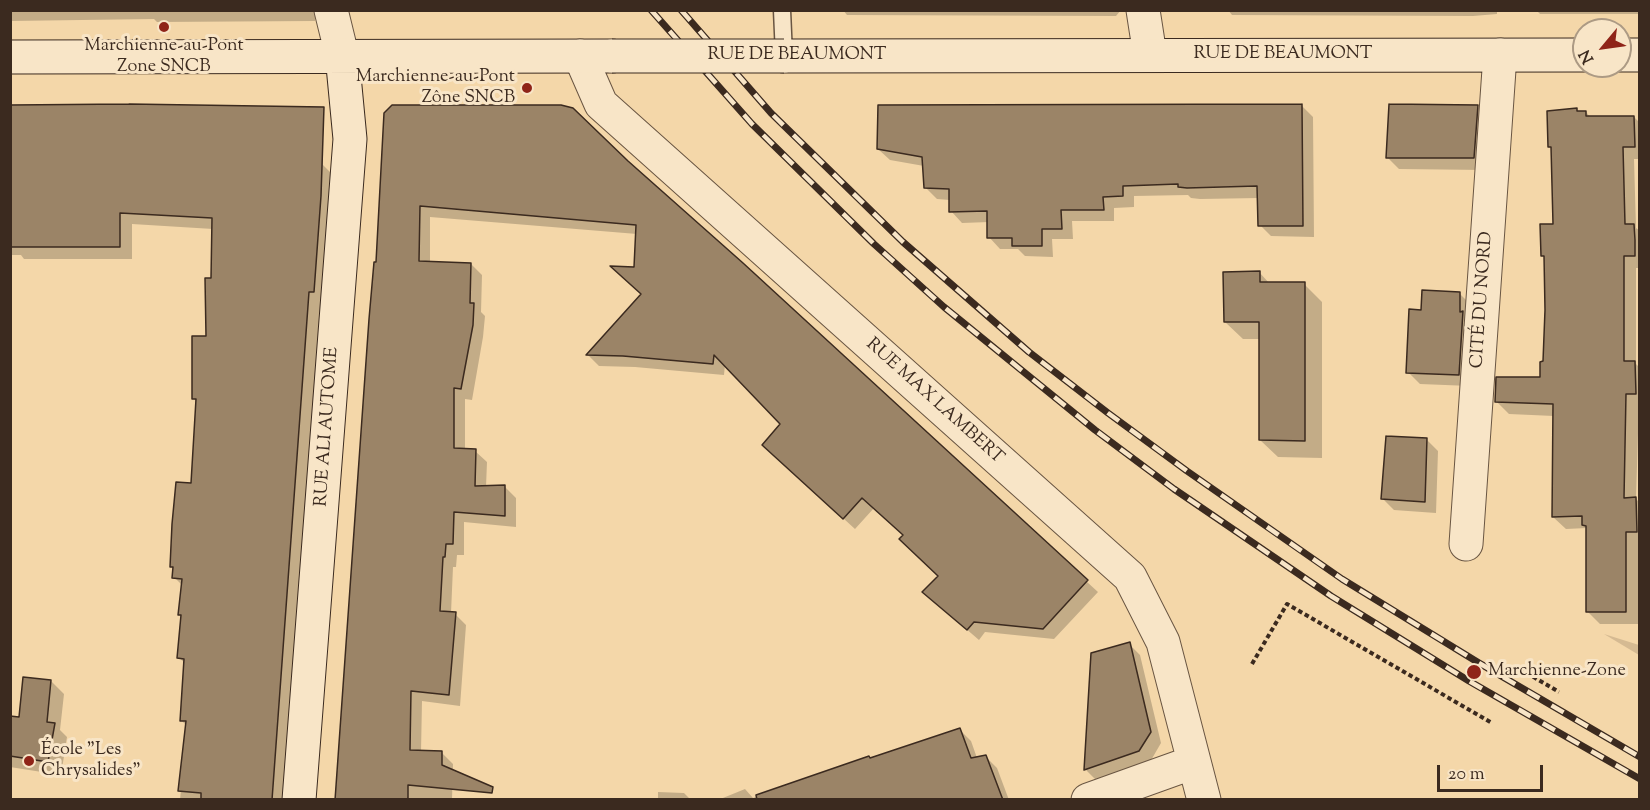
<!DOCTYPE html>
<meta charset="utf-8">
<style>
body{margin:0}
#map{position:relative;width:1650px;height:810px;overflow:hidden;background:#f4d7a9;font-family:"Sorts Mill Goudy",serif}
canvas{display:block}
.frame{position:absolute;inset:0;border:12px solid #3b2a1f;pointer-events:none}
.north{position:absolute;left:1572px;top:18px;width:60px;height:60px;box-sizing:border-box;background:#f8e5c7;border:2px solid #ac9a84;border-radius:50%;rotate:241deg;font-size:16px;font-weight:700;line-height:24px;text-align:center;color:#3b2a1f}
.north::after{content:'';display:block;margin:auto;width:21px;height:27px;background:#8f2418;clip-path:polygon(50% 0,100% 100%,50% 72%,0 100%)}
.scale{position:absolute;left:1437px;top:765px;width:106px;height:27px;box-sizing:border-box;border:3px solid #3b2a1f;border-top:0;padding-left:8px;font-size:18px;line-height:21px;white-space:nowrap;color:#3b2a1f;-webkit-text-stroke:4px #f8e5c7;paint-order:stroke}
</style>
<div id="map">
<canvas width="1650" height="810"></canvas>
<div class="frame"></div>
<div class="north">N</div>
<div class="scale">20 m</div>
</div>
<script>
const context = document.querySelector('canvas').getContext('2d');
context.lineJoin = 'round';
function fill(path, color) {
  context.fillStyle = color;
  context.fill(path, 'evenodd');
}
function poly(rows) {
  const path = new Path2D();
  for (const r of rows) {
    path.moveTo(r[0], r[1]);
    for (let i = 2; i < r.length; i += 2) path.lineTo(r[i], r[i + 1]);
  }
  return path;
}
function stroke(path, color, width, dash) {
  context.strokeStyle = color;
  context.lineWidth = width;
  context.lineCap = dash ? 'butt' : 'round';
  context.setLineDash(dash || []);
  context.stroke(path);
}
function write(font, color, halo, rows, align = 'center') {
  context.font = font + ' "Sorts Mill Goudy",serif';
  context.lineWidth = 6;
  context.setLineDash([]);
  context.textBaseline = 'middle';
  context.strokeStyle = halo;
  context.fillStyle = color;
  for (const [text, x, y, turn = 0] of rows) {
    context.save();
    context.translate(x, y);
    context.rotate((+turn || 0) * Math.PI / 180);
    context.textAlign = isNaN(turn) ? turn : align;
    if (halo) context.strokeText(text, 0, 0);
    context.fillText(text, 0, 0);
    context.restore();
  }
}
fill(poly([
 [1604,634,1639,645,1639,655]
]), '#d5ba92');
fill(poly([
 [10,10,315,10,315,21,157,22,154,19,10,21],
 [843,10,1121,10,1116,16,847,15],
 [1228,10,1497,10,1497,14,1473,16,1232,15],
 [1536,10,1640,10,1640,14,1540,14],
 [1302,106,1313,117,1314,237,1271,236,1260,225,1259,198,1200,199,1191,198,1188,195,1134,196,1134,207,1114,208,1114,221,1072,221,1073,239,1052,239,1053,257,1025,256,1018,249,1000,249,989,237,989,222,962,223,951,211,950,200,937,199,925,187,924,166,890,160,878,149],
 [1477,106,1489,118,1485,170,1399,169,1387,157],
 [10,107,320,120,323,165,334,176,326,304,321,304,285,800,180,800,187,726,181,720,186,664,178,657,182,617,180,614,183,586,174,577,175,570,171,566,193,485,198,403,193,398,207,337,212,280,213,229,132,224,132,259,24,259,21,255,10,255],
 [1576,110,1579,112,1586,112,1591,118,1634,117,1640,123,1640,159,1634,159,1636,228,1640,231,1640,268,1636,268,1636,364,1640,368,1636,499,1640,503,1638,624,1600,624,1588,612,1587,528,1566,529,1553,517,1554,416,1509,414,1496,401,1542,379,1544,363,1546,259,1543,256,1554,225,1553,150,1549,147],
 [385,114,627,162,1098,592,1054,639,985,632,979,640,936,603,940,576,904,536,874,508,855,529,775,456,782,424,725,364,724,375,635,367,599,366,588,355,642,295,635,269,637,234,430,217,430,263,471,264,482,275,481,312,485,316,483,337,472,400,465,399,465,450,475,451,487,462,486,487,505,487,516,498,516,527,464,522,464,555,457,555,456,567,453,567,451,613,455,614,466,625,460,706,422,701,421,752,442,753,453,764,452,800,336,800,377,264],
 [1259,272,1270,284,1304,284,1322,302,1322,458,1278,457,1260,440,1260,339,1243,339,1225,322],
 [1460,294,1472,306,1470,386,1420,384,1408,372,1422,311],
 [1427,440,1438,451,1436,513,1394,510,1383,499],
 [1129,644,1140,655,1161,743,1150,762,1097,781,1086,770,1093,654],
 [51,681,64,694,60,730,67,737,61,775,10,767,10,717,20,719],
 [960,730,971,741,977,758,986,757,997,768,1009,800,718,800,745,789,753,798,869,758,871,759],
 [658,792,684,793,691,800,658,800]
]), '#0003');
const building = poly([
 [129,104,324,107,321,196,314,292,309,292,272,800,201,800,201,793,178,791,186,721,180,721,184,659,177,658,181,615,178,615,182,579,172,578,173,567,170,567,172,524,176,482,191,483,196,399,192,399,192,336,206,336,205,278,211,278,212,218,120,213,120,247,11,247,10,105,129,104],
 [1302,104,1303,226,1258,226,1257,186,1187,188,1178,187,1178,184,1123,186,1123,196,1103,197,1104,210,1061,210,1062,229,1042,229,1042,246,1012,246,1012,238,987,238,987,211,949,212,949,189,924,188,922,157,877,149,878,105,1302,104],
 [1389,104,1478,105,1474,158,1386,158,1389,104],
 [392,105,561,105,573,108,628,161,743,263,1088,580,1043,629,974,622,967,630,922,592,938,576,899,539,903,535,862,498,843,519,762,445,780,424,714,355,713,364,623,356,586,355,641,294,610,266,634,267,636,225,420,206,419,261,471,263,470,303,474,303,473,325,461,389,454,388,454,448,476,449,475,486,505,485,505,516,454,512,453,544,446,544,445,557,443,557,440,611,456,612,449,695,411,691,410,750,442,751,442,765,493,787,492,793,408,785,408,798,405,800,335,800,369,319,374,262,376,262,384,113,392,105],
 [1577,108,1577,111,1586,111,1586,116,1634,116,1635,147,1623,147,1625,224,1634,224,1635,240,1635,256,1624,256,1624,361,1635,361,1636,394,1626,394,1624,498,1636,497,1637,532,1626,532,1626,612,1586,612,1586,526,1582,525,1582,516,1552,517,1553,404,1495,402,1496,377,1540,377,1540,362,1543,361,1545,310,1544,256,1541,256,1540,224,1553,224,1551,147,1548,147,1547,111,1577,108],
 [1260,271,1260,282,1305,282,1305,441,1259,440,1259,322,1224,322,1223,272,1260,271],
 [1422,290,1460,292,1460,312,1463,311,1459,375,1406,373,1409,309,1421,310,1422,290],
 [1386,436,1427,438,1425,502,1381,499,1386,436],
 [1130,642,1151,732,1139,751,1084,770,1091,653,1130,642],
 [23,677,51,680,47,722,55,723,48,762,10,756,10,716,19,717,23,677],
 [960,728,971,758,986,755,1003,800,757,800,756,795,869,756,870,758,960,728]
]);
fill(building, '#9b8467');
stroke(building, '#3b2a1f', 1.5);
const lane = poly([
 [782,10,784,56]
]);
const street = poly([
 [331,10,342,55],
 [1143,10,1150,55],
 [580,56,601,104,1130,577,1163,642,1204,800],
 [1466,544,1500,55],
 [1088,800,1194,762]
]);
const secondary = poly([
 [1620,55,1640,55],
 [784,56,1584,55],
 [10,57,612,56],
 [299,800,350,139,342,55]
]);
stroke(lane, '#695542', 19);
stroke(street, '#695542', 35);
stroke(secondary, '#3b2a1f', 35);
stroke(poly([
 [1252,664,1287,604,1492,723],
 [1520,669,1559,692]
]), '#3b2a1f', 4, [4.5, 3]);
stroke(lane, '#f8e5c7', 16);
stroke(street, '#f8e5c7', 33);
stroke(secondary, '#f8e5c7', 33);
const rail = poly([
 [651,10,752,124,874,244,944,307,1095,430,1174,489,1331,596,1469,681,1640,779],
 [681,10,771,113,903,242,1029,352,1108,413,1187,471,1342,579,1479,663,1640,757]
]);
stroke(rail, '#3b2a1f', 7);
stroke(rail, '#f8e5c7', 4.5, [14]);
const secondaryBridge = poly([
 [612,56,784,56]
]);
stroke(secondaryBridge, '#3b2a1f', 35, []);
stroke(secondaryBridge, '#f8e5c7', 33);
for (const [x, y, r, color] of [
 [164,27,6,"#8f2418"],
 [527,88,6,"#8f2418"],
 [1474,672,8,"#8f2418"],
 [29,761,6,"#8f2418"]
]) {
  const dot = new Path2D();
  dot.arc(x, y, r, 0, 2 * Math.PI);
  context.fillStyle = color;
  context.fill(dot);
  stroke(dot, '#f8e5c7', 2);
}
write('18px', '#3b2a1f', '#f8e5c7', [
 ["Marchienne-au-Pont",164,47,"center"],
 ["Zone SNCB",164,68,"center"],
 ["Marchienne-au-Pont",515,78,"right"],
 ["Zône SNCB",515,99,"right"],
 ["Marchienne-Zone",1488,672],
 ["École \"Les",41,751],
 ["Chrysalides\"",41,772]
], 'left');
write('18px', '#3b2a1f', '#f8e5c7', [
 ["RUE DE BEAUMONT",1283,55],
 ["RUE DE BEAUMONT",797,56],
 ["CITÉ DU NORD",1483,300,-86],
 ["RUE MAX LAMBERT",934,402,42],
 ["RUE ALI AUTOME",328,427,-86]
]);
</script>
